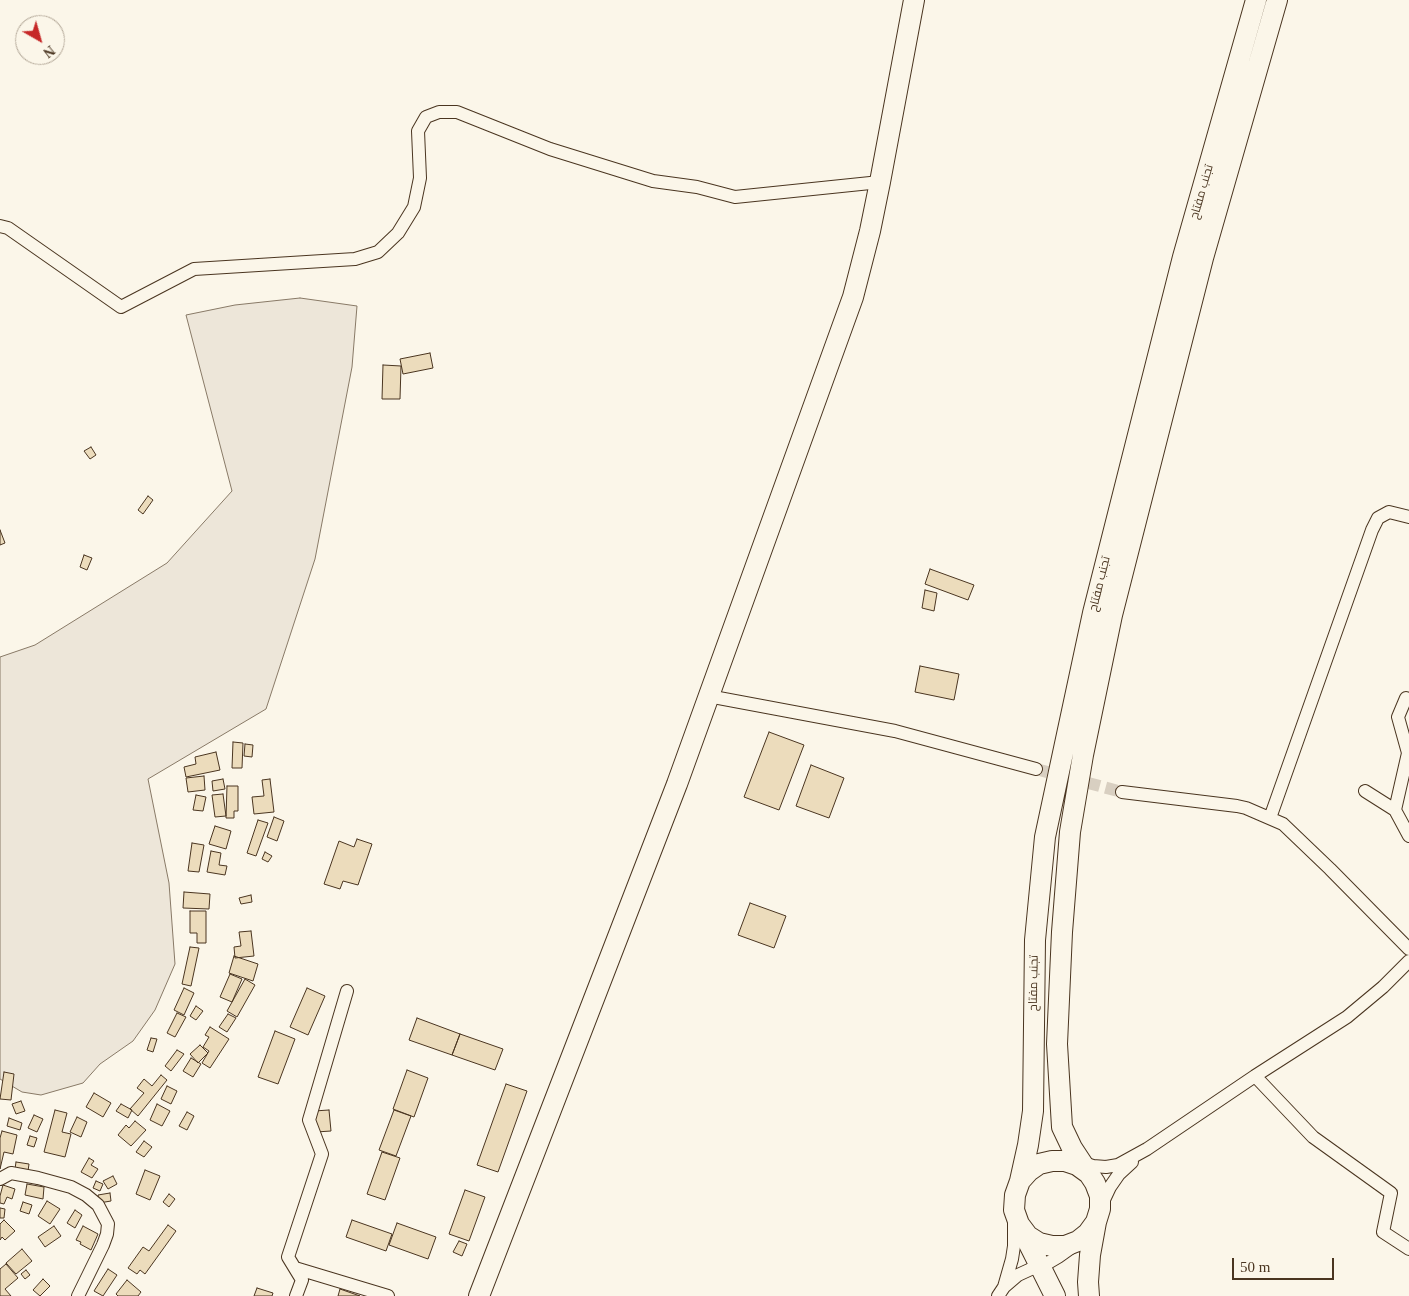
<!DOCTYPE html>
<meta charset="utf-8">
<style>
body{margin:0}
#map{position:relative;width:1409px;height:1296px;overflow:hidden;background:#fbf6e9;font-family:"Times New Roman",serif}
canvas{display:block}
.north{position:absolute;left:15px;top:15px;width:50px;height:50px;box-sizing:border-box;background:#fbf6e9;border:1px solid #b4a999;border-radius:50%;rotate:142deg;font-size:14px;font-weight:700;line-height:20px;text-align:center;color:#4a3520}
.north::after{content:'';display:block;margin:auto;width:18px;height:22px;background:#c62828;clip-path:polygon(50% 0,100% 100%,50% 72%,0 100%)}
.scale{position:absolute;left:1232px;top:1258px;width:102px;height:22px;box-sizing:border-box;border:2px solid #4a3520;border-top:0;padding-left:6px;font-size:15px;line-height:18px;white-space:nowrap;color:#4a3520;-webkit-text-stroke:4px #fbf6e9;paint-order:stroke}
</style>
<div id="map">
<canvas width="1409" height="1296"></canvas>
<div class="north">N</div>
<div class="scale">50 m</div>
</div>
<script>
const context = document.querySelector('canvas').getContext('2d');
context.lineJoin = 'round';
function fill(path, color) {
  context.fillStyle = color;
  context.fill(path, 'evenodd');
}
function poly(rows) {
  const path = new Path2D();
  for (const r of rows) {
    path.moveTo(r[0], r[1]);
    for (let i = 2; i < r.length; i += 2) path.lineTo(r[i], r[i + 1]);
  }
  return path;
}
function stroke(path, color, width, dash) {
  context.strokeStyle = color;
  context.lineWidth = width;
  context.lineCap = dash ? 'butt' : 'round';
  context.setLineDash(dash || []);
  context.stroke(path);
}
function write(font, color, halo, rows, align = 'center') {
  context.font = font + ' "Times New Roman",Cairo,serif';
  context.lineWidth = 4;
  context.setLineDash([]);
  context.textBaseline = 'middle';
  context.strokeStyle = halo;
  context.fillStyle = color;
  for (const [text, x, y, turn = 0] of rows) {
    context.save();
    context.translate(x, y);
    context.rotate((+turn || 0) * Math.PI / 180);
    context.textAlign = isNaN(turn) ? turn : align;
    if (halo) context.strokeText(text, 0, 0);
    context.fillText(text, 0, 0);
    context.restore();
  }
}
const green = poly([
 [300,298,357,306,352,367,315,559,266,709,148,779,169,883,175,964,155,1010,133,1041,100,1064,83,1083,41,1095,22,1092,0,1079,0,657,35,645,167,563,232,491,186,315,235,305,300,298]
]);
fill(green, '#ede6d9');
stroke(green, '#887966', 1);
const building = poly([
 [430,353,433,368,403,374,400,359,430,353],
 [383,365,401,366,400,399,382,399,383,365],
 [91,447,96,455,90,459,84,451,91,447],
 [148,496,153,500,143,514,138,510,148,496],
 [0,530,5,543,0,545,0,530],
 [84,555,92,558,87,570,80,567,84,555],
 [930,569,974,585,968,600,925,584,930,569],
 [925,590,937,593,934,611,922,608,925,590],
 [920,666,959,674,954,700,915,692,920,666],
 [769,732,804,745,779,810,744,797,769,732],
 [233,742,243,743,242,768,232,768,233,742],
 [245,744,253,745,252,757,244,756,245,744],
 [216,752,220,770,186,777,184,767,196,764,195,757,216,752],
 [811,765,844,778,829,818,796,806,811,765],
 [204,776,205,790,188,792,186,778,204,776],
 [223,779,225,789,213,791,212,781,223,779],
 [270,779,274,812,254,814,252,797,264,796,262,780,270,779],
 [227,786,238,786,238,811,234,811,234,818,226,818,227,786],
 [223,794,226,816,215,817,212,795,223,794],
 [196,795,206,797,203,811,193,810,196,795],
 [274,817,284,821,277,841,267,837,274,817],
 [258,820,268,823,256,856,247,853,258,820],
 [215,826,231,831,226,849,209,844,215,826],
 [357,839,372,844,358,885,343,881,340,889,324,884,339,841,354,847,357,839],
 [192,843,204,845,199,872,188,871,192,843],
 [211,851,221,853,219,865,227,866,225,875,207,872,211,851],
 [265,852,272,856,268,862,262,859,265,852],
 [184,892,210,894,209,909,183,908,184,892],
 [251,895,252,902,241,904,239,898,251,895],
 [750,903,786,916,774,948,738,935,750,903],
 [190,911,206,911,206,943,197,943,197,933,190,933,190,911],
 [251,931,254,956,235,958,234,947,241,946,239,932,251,931],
 [190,947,199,948,191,986,182,984,190,947],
 [234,956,258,964,253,981,229,973,234,956],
 [230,974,242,979,232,1002,220,997,230,974],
 [245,979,255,985,237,1017,227,1011,245,979],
 [184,988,194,993,184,1015,174,1010,184,988],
 [307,988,325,996,308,1035,290,1027,307,988],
 [196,1006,203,1011,196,1020,190,1016,196,1006],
 [177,1013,186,1017,175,1037,167,1033,177,1013],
 [228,1014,236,1018,227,1032,219,1027,228,1014],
 [417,1018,460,1034,452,1055,409,1040,417,1018],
 [210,1027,229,1039,210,1068,202,1063,209,1051,203,1047,209,1037,205,1035,210,1027],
 [275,1031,295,1039,278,1084,258,1077,275,1031],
 [460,1034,503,1049,495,1070,452,1055,460,1034],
 [151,1038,157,1039,153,1052,147,1050,151,1038],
 [200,1045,208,1053,198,1063,190,1054,200,1045],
 [177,1050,184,1054,171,1071,165,1066,177,1050],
 [191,1058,201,1064,193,1077,183,1071,191,1058],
 [407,1070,428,1078,414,1117,393,1109,407,1070],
 [4,1072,14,1074,11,1100,0,1099,4,1072],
 [161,1075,167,1080,138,1116,130,1109,144,1093,137,1088,144,1079,152,1086,161,1075],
 [506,1084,527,1091,498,1172,477,1165,506,1084],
 [167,1086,177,1091,171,1104,161,1099,167,1086],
 [94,1093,111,1103,103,1117,86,1107,94,1093],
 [21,1101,25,1111,16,1114,12,1104,21,1101],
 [121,1104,132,1110,128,1118,116,1111,121,1104],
 [157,1104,170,1111,162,1126,150,1120,157,1104],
 [55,1110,67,1113,62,1132,71,1134,65,1157,44,1152,55,1110],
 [329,1110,331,1131,316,1132,314,1111,329,1110],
 [394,1110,411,1116,396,1156,379,1150,394,1110],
 [187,1112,194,1116,187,1130,179,1126,187,1112],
 [34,1115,43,1119,37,1132,28,1128,34,1115],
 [77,1117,87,1122,81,1137,70,1132,77,1117],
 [9,1118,22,1123,20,1130,7,1126,9,1118],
 [135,1121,146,1130,131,1146,118,1135,126,1125,129,1128,135,1121],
 [2,1131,17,1135,13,1154,4,1152,0,1169,0,1138,2,1131],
 [30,1136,37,1138,34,1147,27,1145,30,1136],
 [144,1141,152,1147,144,1157,136,1152,144,1141],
 [382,1152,400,1158,385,1200,367,1194,382,1152],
 [89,1158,94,1161,91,1165,98,1169,92,1178,81,1172,89,1158],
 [16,1162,29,1164,28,1171,15,1169,16,1162],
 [145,1170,160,1176,150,1200,136,1194,145,1170],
 [113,1176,117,1184,108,1189,103,1181,113,1176],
 [96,1181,103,1184,100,1191,93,1188,96,1181],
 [27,1184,44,1187,43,1199,25,1195,27,1184],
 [3,1185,15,1189,12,1199,7,1197,4,1204,0,1203,0,1196,3,1185],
 [465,1190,485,1197,469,1241,449,1234,465,1190],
 [110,1193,111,1201,99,1203,98,1195,110,1193],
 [169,1194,175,1199,169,1207,163,1202,169,1194],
 [47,1201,60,1209,50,1224,38,1216,47,1201],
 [23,1202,32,1205,29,1214,20,1211,23,1202],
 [0,1208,5,1209,4,1218,0,1218,0,1208],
 [75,1210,82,1215,75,1228,67,1223,75,1210],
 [4,1220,15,1231,5,1240,2,1237,0,1240,0,1224,4,1220],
 [352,1220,392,1234,386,1251,346,1237,352,1220],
 [397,1223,436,1237,428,1259,389,1245,397,1223],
 [168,1225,176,1231,145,1274,140,1270,137,1274,128,1268,143,1247,149,1251,168,1225],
 [54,1226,61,1236,45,1247,38,1237,54,1226],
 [83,1226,98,1234,91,1250,80,1244,81,1242,76,1240,83,1226],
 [459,1241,467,1244,462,1256,453,1252,459,1241],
 [22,1249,32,1261,16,1274,6,1263,22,1249],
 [6,1264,18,1278,5,1289,11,1296,0,1296,0,1269,6,1264],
 [108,1269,117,1275,103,1296,94,1291,108,1269],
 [26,1270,30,1275,25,1279,21,1274,26,1270],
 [43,1279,50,1286,40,1296,33,1290,43,1279],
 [127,1280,141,1292,138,1296,118,1296,116,1294,127,1280],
 [257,1288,273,1293,272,1296,254,1296,257,1288],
 [340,1289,360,1296,338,1296,340,1289]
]);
fill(building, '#ecdcbc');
stroke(building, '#4a3520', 1);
stroke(poly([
 [1036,769,1122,792]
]), '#d8cfc1', 12, [12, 6]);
const minor = poly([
 [0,226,8,228,121,307,194,269,355,259,378,252,398,233,414,207,420,178,418,131,426,117,439,112,457,112,550,149,653,181,697,187,735,197,880,182],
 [708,696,895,731,1036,769],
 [1406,698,1398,717,1408,753,1395,810,1409,836],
 [1365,791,1395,810],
 [1122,792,1237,806,1246,808,1283,824,1330,869,1409,949],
 [1270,818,1372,530,1378,518,1389,512,1409,517],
 [1255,1076,1313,1137,1391,1193,1383,1232,1409,1249],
 [1080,1162,1093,1166,1106,1167,1118,1165,1147,1149,1255,1076,1347,1017,1383,987,1409,961],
 [0,1179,11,1173,38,1178,71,1187,86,1195,98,1205,108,1224,107,1234,103,1245,78,1296],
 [1102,1204,1110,1187,1119,1174,1132,1162],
 [295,1268,388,1296],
 [1004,1287,1018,1275,1031,1269,1041,1267,1058,1257,1072,1247],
 [296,1296,302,1280,288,1257,322,1154,309,1120,347,991],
 [998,1296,1004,1287,1012,1259,1014,1246,1014,1221]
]);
const primary = poly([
 [479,1296,677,784,853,297,870,231,880,182,914,0]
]);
const trunk = poly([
 [1088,1173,1077,1165,1065,1161,1052,1161,1039,1164,1029,1171,1020,1181,1015,1195,1014,1210,1019,1224,1028,1236,1039,1243,1052,1246,1065,1246,1078,1241,1088,1233,1096,1222,1100,1209,1100,1196,1095,1183,1072,1148,1062,1127,1057,1044,1062,932,1070,832,1083,755,1112,615,1203,258,1277,0],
 [1020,1181,1028,1145,1033,1111,1035,940,1045,837,1093,613,1183,257,1256,0],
 [1023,1232,1055,1296],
 [1089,1296,1088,1282,1090,1255,1096,1222]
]);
stroke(minor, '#4a3520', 14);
stroke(primary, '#4a3520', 22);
stroke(trunk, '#4a3520', 22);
stroke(minor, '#fbf6e9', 12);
stroke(primary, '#fbf6e9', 20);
stroke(trunk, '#fbf6e9', 20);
write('12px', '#4a3520', '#fbf6e9', [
 ["تجنب مفتاح",1202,192,-74],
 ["تجنب مفتاح",1100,584,-76],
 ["تجنب مفتاح",1034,983,-89]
]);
</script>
